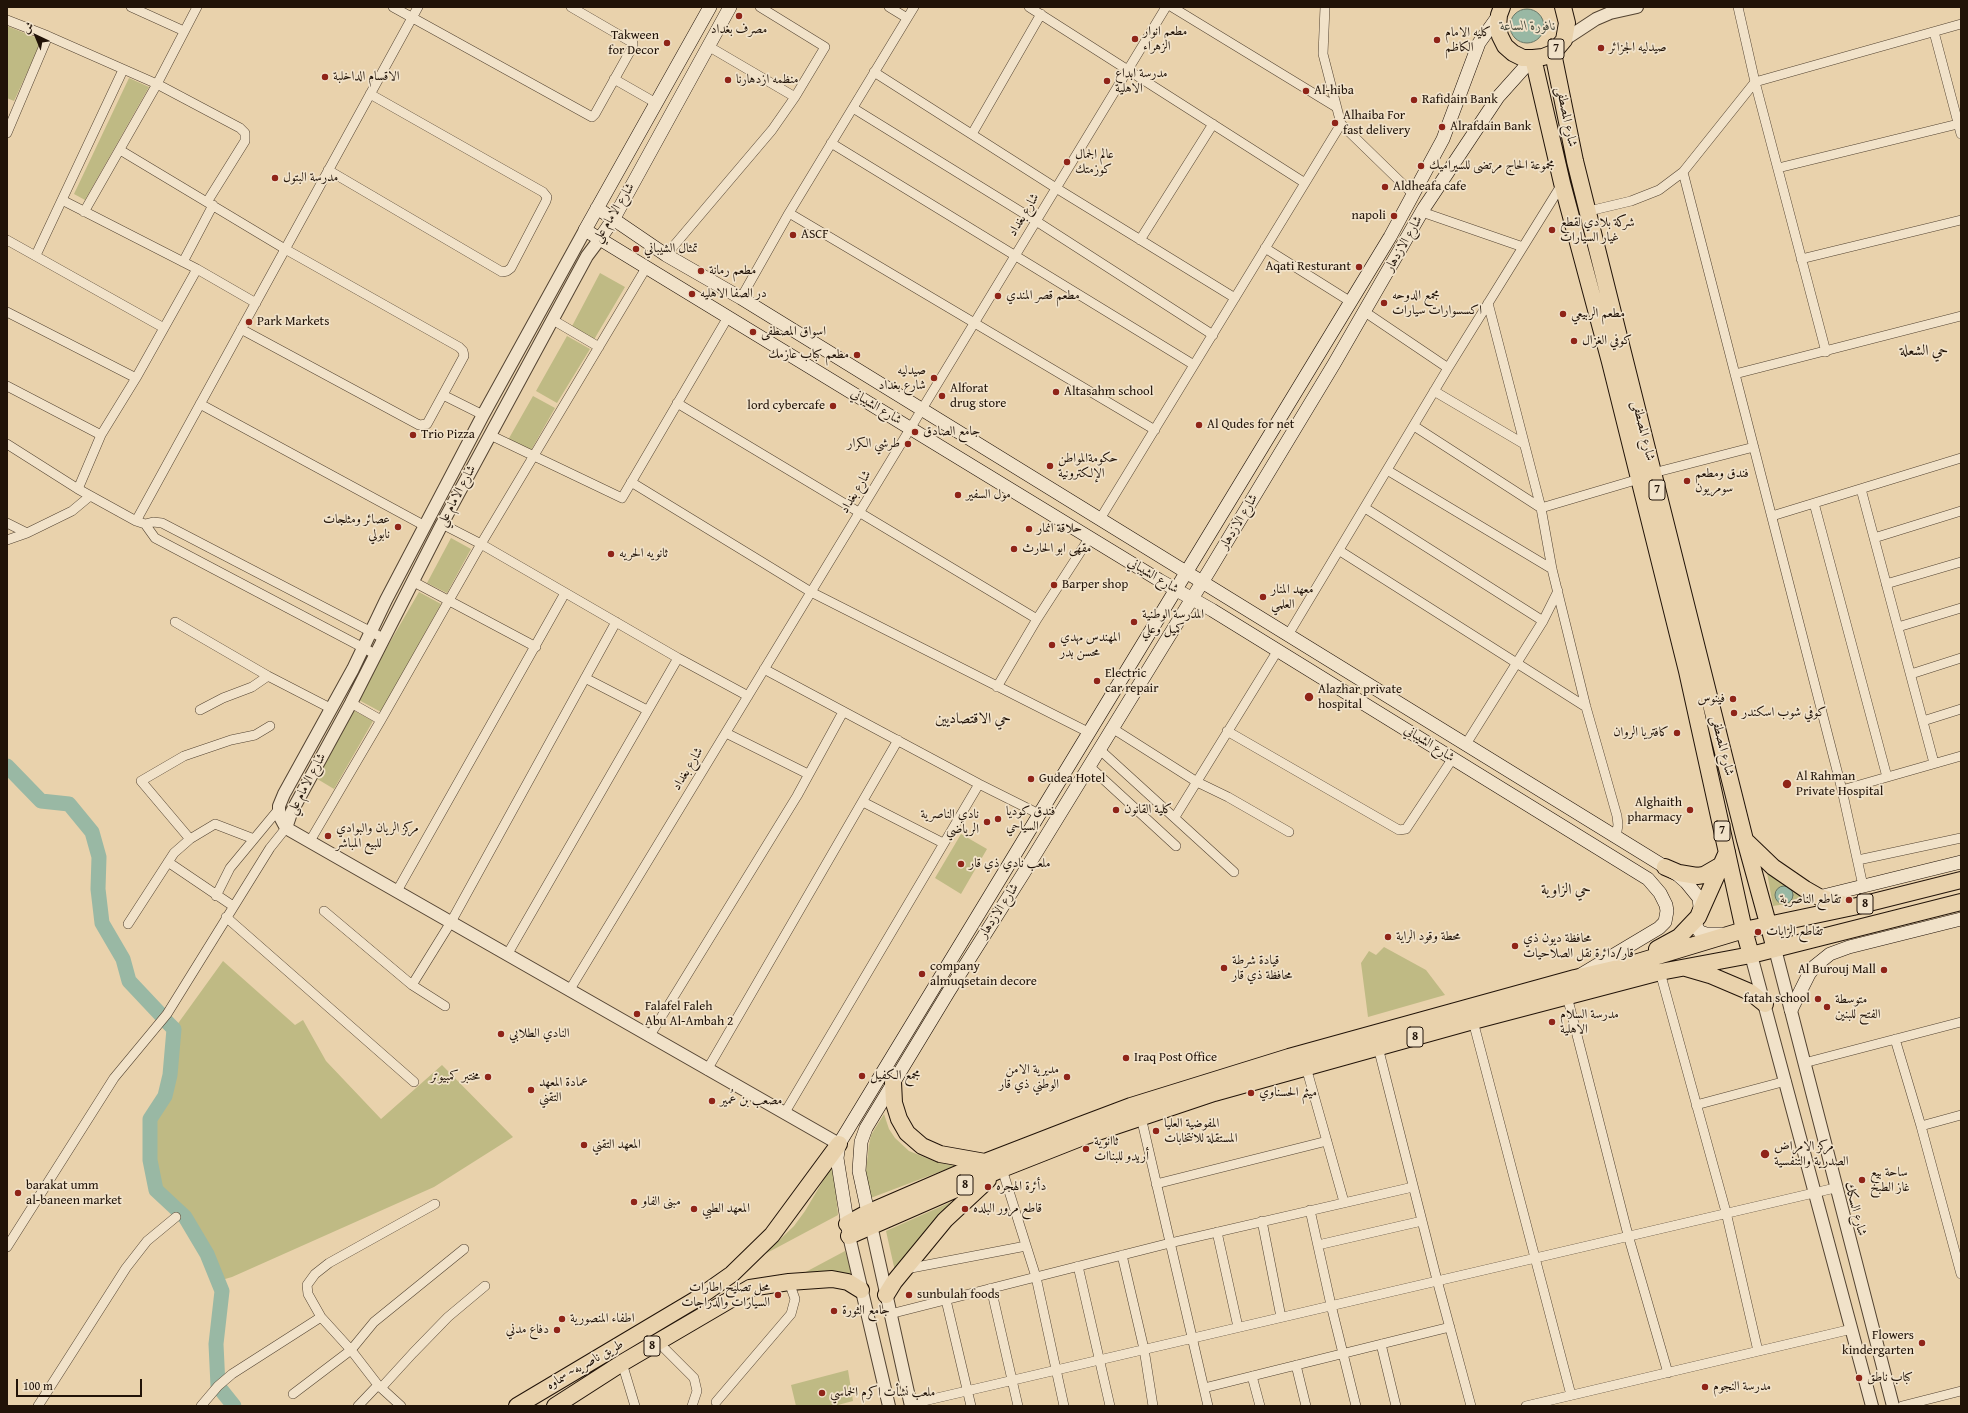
<!DOCTYPE html>
<meta charset="utf-8">
<style>
body{margin:0}
#map{position:relative;width:1968px;height:1413px;overflow:hidden;background:#e9d2ac;font-family:"Gentium Book Plus",Amiri,serif}
canvas{display:block}
.frame{position:absolute;inset:0;border:8px solid #211308;pointer-events:none}
.north{position:absolute;left:16px;top:16px;width:40px;height:40px;-webkit-text-stroke:3px #f1e2c9;paint-order:stroke;rotate:316deg;font-size:11px;font-weight:700;line-height:16px;text-align:center;color:#211308}
.north::after{content:'';display:block;margin:auto;width:14px;height:18px;background:#211308;clip-path:polygon(50% 0,100% 100%,50% 72%,0 100%)}
.scale{position:absolute;left:16px;top:1379px;width:126px;height:18px;box-sizing:border-box;border:2px solid #211308;border-top:0;padding-left:5px;font-size:12px;line-height:14px;white-space:nowrap;color:#211308;-webkit-text-stroke:3px #f1e2c9;paint-order:stroke}
</style>
<div id="map">
<canvas width="1968" height="1413"></canvas>
<div class="frame"></div>
<div class="north">ش</div>
<div class="scale">100 m</div>
</div>
<script>
const context = document.querySelector('canvas').getContext('2d');
context.lineJoin = 'round';
function fill(path, color) {
  context.fillStyle = color;
  context.fill(path, 'evenodd');
}
function poly(rows) {
  const path = new Path2D();
  for (const r of rows) {
    if (r.length === 3) {
      path.moveTo(r[0] + r[2], r[1]);
      path.arc(r[0], r[1], r[2], 0, 2 * Math.PI);
      continue;
    }
    path.moveTo(r[0], r[1]);
    for (let i = 2; i < r.length; i += 2) path.lineTo(r[i], r[i + 1]);
  }
  return path;
}
function stroke(path, color, width, dash) {
  context.strokeStyle = color;
  context.lineWidth = width;
  context.lineCap = dash ? 'butt' : 'round';
  context.setLineDash(dash || []);
  context.stroke(path);
}
function write(font, color, halo, rows, align = 'center') {
  context.font = font + ' "Gentium Book Plus",Amiri,serif';
  context.lineWidth = 3.5;
  context.setLineDash([]);
  context.textBaseline = 'middle';
  context.strokeStyle = halo;
  context.fillStyle = color;
  for (const [text, x, y, turn = 0] of rows) {
    context.save();
    context.translate(x, y);
    context.rotate((+turn || 0) * Math.PI / 180);
    context.textAlign = isNaN(turn) ? turn : align;
    if (halo) context.strokeText(text, 0, 0);
    context.fillText(text, 0, 0);
    context.restore();
  }
}
fill(poly([
 [7,26,42,40,14,101,7,98],
 [129,78,149,87,85,200,74,194],
 [600,273,625,287,592,343,570,330],
 [567,336,590,349,557,403,536,391],
 [533,396,555,408,530,452,508,440],
 [451,538,471,549,447,593,427,583],
 [419,592,441,604,381,712,357,699],
 [353,710,373,721,334,789,314,777],
 [961,834,987,849,961,894,935,878],
 [1766,867,1810,900,1773,906],
 [1384,947,1426,970,1445,995,1368,1017,1361,963,1369,951,1376,955],
 [223,961,295,1025,303,1020,326,1061,381,1119,442,1065,513,1137,434,1187,232,1277,218,1281,207,1254,185,1217,156,1190,150,1160,150,1119,165,1096,170,1075,174,1029],
 [884,1114,889,1129,895,1138,909,1151,936,1162,955,1166,868,1199,866,1171,869,1145,871,1135],
 [833,1164,838,1215,765,1254,794,1226,805,1211],
 [960,1198,895,1271,886,1231],
 [845,1251,852,1274,840,1272,800,1275],
 [848,1370,853,1401,834,1406,796,1406,791,1385]
]), '#bfba84');
const water = poly([
 [1527,26,17],
 [1784,895,9]
]);
fill(water, '#99b8a4');
stroke(water, '#697666', 1);
stroke(poly([
 [7,766,41,801,69,804,92,832,99,857,98,889,102,923,123,959,129,981,161,1015],
 [165,1020,174,1029,170,1075,165,1096,150,1119,150,1160,156,1190,185,1217,207,1254,222,1291,216,1344,218,1386,234,1406]
]), '#99b8a4', 15);
const minor = poly([
 [131,7,184,31],
 [393,7,592,117,595,114,633,46,633,43,571,7],
 [889,7,907,18],
 [1029,7,1305,183],
 [1172,7,1336,107],
 [1325,7,1323,54,1341,124,1413,194],
 [7,20,48,36,157,84,240,128,245,133,245,141,207,202],
 [1934,32,1961,134],
 [708,46,795,97],
 [874,72,1056,188,1235,298],
 [614,79,656,103],
 [853,108,1036,221,1213,335],
 [7,133,48,36],
 [972,134,1041,14],
 [831,143,1194,365],
 [120,150,285,249,459,347,463,351,464,356,427,424,419,425,241,329],
 [1778,168,1958,124],
 [328,170,502,272,507,271,511,268,546,201,547,197,543,192,370,94],
 [1683,172,1842,790,1863,886],
 [62,200,197,269,256,303],
 [1589,211,1631,201,1659,190,1683,172,1755,82,1738,7],
 [84,212,157,84,197,7],
 [1422,212,1523,247],
 [789,213,1155,430],
 [7,240,164,328],
 [1140,240,1213,124],
 [1265,248,1351,302],
 [36,255,123,70],
 [666,255,772,130,795,97,825,47,760,7],
 [1801,259,1961,220],
 [183,262,213,205],
 [741,298,789,213,914,7],
 [1488,303,1541,508,1552,569,1586,707,1617,816,1618,825,1616,837],
 [7,312,136,378],
 [1365,312,1448,368],
 [553,320,599,347],
 [1826,352,1755,82,1961,24],
 [1735,374,1961,316],
 [7,386,101,435],
 [1434,391,1524,444],
 [443,395,483,415],
 [677,403,1037,619],
 [200,404,425,526],
 [1414,426,1541,508,1639,479],
 [490,435,622,498,728,317],
 [7,444,78,489,136,521,145,524,153,522,162,523,383,638],
 [1387,470,1552,569],
 [1653,473,1754,447],
 [631,482,811,592,1088,732],
 [78,489,101,435,136,378,197,269],
 [1861,489,1934,763],
 [1814,503,1887,777],
 [1365,508,1543,621],
 [1772,516,1961,458],
 [1100,519,1341,124],
 [136,521,418,7],
 [7,523,27,533],
 [145,524,155,538,375,654],
 [442,524,481,544,678,658,748,696],
 [1874,538,1961,511],
 [7,540,27,533,72,511,90,496],
 [1340,551,1586,707],
 [412,581,536,647],
 [1886,584,1961,562],
 [175,622,268,676,332,709],
 [1898,627,1961,608],
 [1288,635,1448,368,1562,184],
 [764,669,979,784,1039,814],
 [1911,674,1961,658],
 [585,678,647,710],
 [997,687,1037,619,1090,537],
 [351,703,381,720],
 [200,710,223,698,252,687,268,676],
 [1923,721,1961,709],
 [1112,728,1197,782,1228,797,1289,832],
 [1227,731,1399,830,1406,829,1453,758],
 [726,733,808,774],
 [1466,744,1543,621,1558,591],
 [1099,749,1234,872],
 [1089,766,1176,846],
 [1842,790,1961,756],
 [863,802,943,843],
 [1175,817,1278,650],
 [190,839,141,781,184,756,231,740,255,735,270,726],
 [310,841,381,720,481,544,646,268],
 [1858,860,1961,838],
 [168,862,233,906],
 [397,891,565,593],
 [216,896,230,868,278,810],
 [324,911,412,985,445,1006],
 [226,917,414,1082],
 [128,924,174,853,190,839,215,824,254,839],
 [507,955,678,658],
 [1660,972,1726,1212,1758,1351],
 [412,985,451,922,616,622],
 [569,991,1166,7],
 [1567,996,1628,1235,1668,1373],
 [1473,1021,1571,1395],
 [649,1037,797,796,843,712],
 [1895,1039,1921,1126,1961,1274],
 [1378,1047,1437,1280,1471,1406],
 [1804,1063,1961,1022],
 [1306,1067,1344,1202],
 [707,1070,898,740],
 [1696,1105,1786,1081],
 [784,1114,979,784],
 [1141,1117,1208,1406],
 [1921,1126,1961,1115],
 [1002,1169,1036,1277,1064,1406],
 [1156,1184,1327,1141],
 [1310,1210,1331,1305,1356,1406],
 [1262,1221,1281,1317],
 [1217,1232,1238,1327],
 [1318,1245,1422,1221],
 [7,1247,114,1078,167,1014,270,848,286,828],
 [1122,1255,1144,1349,1153,1406],
 [1078,1266,1110,1406],
 [906,1269,1026,1246],
 [991,1288,1018,1406],
 [946,1300,971,1406],
 [890,1314,1170,1243,1413,1187],
 [658,1342,694,1378,697,1391,692,1406],
 [1381,1344,1396,1406],
 [622,1363,635,1406],
 [1296,1365,1306,1406],
 [1252,1376,1260,1406],
 [381,1388,413,1353,448,1317,485,1286],
 [1204,1388,1450,1327],
 [293,1394,351,1350,374,1322,464,1249],
 [716,1402,791,1314,795,1299,789,1282],
 [911,1404,1835,1188],
 [38,1406,126,1268,147,1241,176,1217],
 [201,1406,218,1386,232,1374,321,1317],
 [358,1406,378,1385],
 [401,1406,378,1385,351,1350,321,1317,308,1294,307,1285,315,1274,329,1263,435,1204],
 [1526,1406,1852,1329],
 [1902,1406,1961,1391]
]);
const tertiary = poly([
 [1564,40,1596,19,1610,13,1637,7],
 [585,230,483,415,386,600,353,669,284,794,279,806,279,815,286,828,839,1144],
 [286,828,291,813,351,703,442,524,587,256,599,240],
 [1775,949,1893,1406],
 [1751,955,1872,1406],
 [871,1225,911,1406],
 [849,1236,889,1406]
]);
const secondary = poly([
 [710,7,585,230,1159,580,1212,610,1648,879,1660,893,1666,905,1667,911,1665,922,1659,928,1582,974],
 [597,208,666,255,741,298,1678,875,1686,882,1699,898,1700,907,1696,924,1697,928,1700,932,1706,934,1722,934],
 [599,240,614,218,730,7],
 [1819,897,1961,862],
 [1791,1010,1809,974,1815,966,1830,954,1849,947,1961,919],
 [870,1222,859,1171,861,1142,866,1128,949,991,1023,874,1209,571,1334,364,1424,208,1498,97,1533,58],
 [849,1233,837,1158,839,1144,1390,237,1443,139,1479,43,1499,15]
]);
const trunk = poly([
 [1502,7,1499,15,1498,26,1500,36,1505,46,1513,53,1523,58,1533,58,1543,57,1553,53,1564,40,1567,23,1563,7],
 [1553,53,1575,161,1745,840,1775,949],
 [1533,58,1562,183,1610,362,1687,671,1744,930,1751,955],
 [1747,842,1773,867,1805,889,1819,897,1851,907],
 [1665,867,1679,873,1697,876,1704,875,1723,864],
 [1657,949,1679,937,1698,917,1727,852],
 [1686,968,1710,975,1750,992,1765,1004],
 [893,1082,894,1103,899,1119,907,1133,922,1146,940,1154,985,1162],
 [847,1224,867,1213,985,1162,1078,1126,1131,1106,1289,1057,1575,978,1618,968,1744,930,1853,907,1961,880],
 [849,1236,1002,1169,1083,1137,1214,1093,1473,1021,1660,972,1751,955,1961,902],
 [886,1295,894,1282,945,1220,988,1180],
 [517,1406,695,1300,732,1274,772,1235,839,1144],
 [555,1406,622,1363,750,1288,789,1282,832,1279,848,1282,861,1290]
]);
stroke(minor, '#534331', 10);
stroke(tertiary, '#534331', 14);
stroke(secondary, '#211308', 14);
stroke(trunk, '#211308', 18);
stroke(minor, '#f1e2c9', 9);
stroke(tertiary, '#f1e2c9', 12);
stroke(secondary, '#f1e2c9', 13);
stroke(trunk, '#e9d2ac', 16);
for (const [x, y, r, color] of [
 [739,16,4,"#8f2418"],
 [1135,39,4,"#8f2418"],
 [1437,40,4,"#8f2418"],
 [667,43,4,"#8f2418"],
 [1601,48,4,"#8f2418"],
 [325,77,4,"#8f2418"],
 [728,80,4,"#8f2418"],
 [1107,81,4,"#8f2418"],
 [1306,91,4,"#8f2418"],
 [1414,100,4,"#8f2418"],
 [1335,123,4,"#8f2418"],
 [1442,127,4,"#8f2418"],
 [1067,162,4,"#8f2418"],
 [1421,166,4,"#8f2418"],
 [275,178,4,"#8f2418"],
 [1385,187,4,"#8f2418"],
 [1394,216,4,"#8f2418"],
 [1552,230,4,"#8f2418"],
 [793,235,4,"#8f2418"],
 [636,249,4,"#8f2418"],
 [1359,267,4,"#8f2418"],
 [701,271,4,"#8f2418"],
 [692,294,4,"#8f2418"],
 [998,296,4,"#8f2418"],
 [1384,303,4,"#8f2418"],
 [1563,314,4,"#8f2418"],
 [249,322,4,"#8f2418"],
 [753,332,4,"#8f2418"],
 [1574,341,4,"#8f2418"],
 [857,355,4,"#8f2418"],
 [934,378,4,"#8f2418"],
 [1056,392,4,"#8f2418"],
 [942,396,4,"#8f2418"],
 [833,406,4,"#8f2418"],
 [1199,425,4,"#8f2418"],
 [915,432,4,"#8f2418"],
 [413,435,4,"#8f2418"],
 [908,444,4,"#8f2418"],
 [1050,466,4,"#8f2418"],
 [1687,481,4,"#8f2418"],
 [958,495,4,"#8f2418"],
 [398,527,4,"#8f2418"],
 [1029,529,4,"#8f2418"],
 [1014,549,4,"#8f2418"],
 [611,554,4,"#8f2418"],
 [1054,585,4,"#8f2418"],
 [1263,597,4,"#8f2418"],
 [1134,622,4,"#8f2418"],
 [1052,645,4,"#8f2418"],
 [1097,681,4,"#8f2418"],
 [1309,697,5,"#8f2418"],
 [1733,699,4,"#8f2418"],
 [1734,713,4,"#8f2418"],
 [1677,733,4,"#8f2418"],
 [1031,779,4,"#8f2418"],
 [1787,784,5,"#8f2418"],
 [1116,810,4,"#8f2418"],
 [1690,810,4,"#8f2418"],
 [998,819,4,"#8f2418"],
 [987,822,4,"#8f2418"],
 [328,836,4,"#8f2418"],
 [961,864,4,"#8f2418"],
 [1849,900,4,"#8f2418"],
 [1758,932,4,"#8f2418"],
 [1388,937,4,"#8f2418"],
 [1515,946,4,"#8f2418"],
 [1224,968,4,"#8f2418"],
 [1884,970,4,"#8f2418"],
 [922,974,4,"#8f2418"],
 [1818,999,4,"#8f2418"],
 [1827,1007,4,"#8f2418"],
 [637,1014,4,"#8f2418"],
 [1552,1022,4,"#8f2418"],
 [501,1034,4,"#8f2418"],
 [1126,1058,4,"#8f2418"],
 [862,1076,4,"#8f2418"],
 [488,1077,4,"#8f2418"],
 [1067,1077,4,"#8f2418"],
 [531,1090,4,"#8f2418"],
 [1251,1093,4,"#8f2418"],
 [712,1101,4,"#8f2418"],
 [1156,1131,4,"#8f2418"],
 [584,1145,4,"#8f2418"],
 [1086,1149,4,"#8f2418"],
 [1765,1154,5,"#8f2418"],
 [1862,1180,4,"#8f2418"],
 [988,1187,4,"#8f2418"],
 [18,1193,4,"#8f2418"],
 [634,1202,4,"#8f2418"],
 [694,1209,4,"#8f2418"],
 [965,1209,4,"#8f2418"],
 [778,1295,4,"#8f2418"],
 [909,1295,4,"#8f2418"],
 [834,1311,4,"#8f2418"],
 [562,1319,4,"#8f2418"],
 [557,1330,4,"#8f2418"],
 [1922,1343,4,"#8f2418"],
 [1859,1378,4,"#8f2418"],
 [1705,1387,4,"#8f2418"],
 [822,1393,4,"#8f2418"]
]) {
  const dot = new Path2D();
  dot.arc(x, y, r, 0, 2 * Math.PI);
  context.fillStyle = color;
  context.fill(dot);
  stroke(dot, '#f1e2c9', 1.5);
}
for (const [x, y, w] of [
 [1556,49,16],
 [1657,490,16],
 [1722,831,16],
 [1865,904,16],
 [1415,1037,16],
 [965,1185,16],
 [652,1346,16]
]) {
  const box = new Path2D();
  box.roundRect(x - w / 2, y - 10, w, 20, 3);
  context.fillStyle = '#f1e2c9';
  context.fill(box);
  stroke(box, '#211308', 1);
}
write('bold 12px', '#211308', null, [
 ["7",1556,49],
 ["7",1657,490],
 ["7",1722,831],
 ["8",1865,904],
 ["8",1415,1037],
 ["8",965,1185],
 ["8",652,1346]
]);
write('13px', '#211308', '#f1e2c9', [
 ["مصرف بغداد",739,30,"center"],
 ["مطعم انوار",1143,32],
 ["الزهراء",1143,47],
 ["كليه الامام",1445,33],
 ["الكاظم",1445,48],
 ["Takween",659,36,"right"],
 ["for Decor",659,51,"right"],
 ["صيدليه الجزائر",1609,48],
 ["مدرسة ابداع",1115,74],
 ["الاهلية",1115,89],
 ["الاقسام الداخلبة",333,77],
 ["منظمه ازدهارنا",736,80],
 ["Al-hiba",1314,91],
 ["Rafidain Bank",1422,100],
 ["Alhaiba For",1343,116],
 ["fast delivery",1343,131],
 ["Alrafdain Bank",1450,127],
 ["عالم الجمال",1075,155],
 ["كوزمتك",1075,170],
 ["مجموعة الحاج مرتضى للسيراميك",1429,166],
 ["مدرسة البتول",283,178],
 ["Aldheafa cafe",1393,187],
 ["napoli",1386,216,"right"],
 ["شركة بلادي لقطع",1560,223],
 ["غيار السيارات",1560,238],
 ["ASCF",801,235],
 ["تمثال الشيباني",644,249],
 ["Aqati Resturant",1351,267,"right"],
 ["مطعم رمانة",709,271],
 ["در الصفا الاهليه",700,294],
 ["مطعم قصر المندي",1006,296],
 ["مجمع الدوحه",1392,296],
 ["اكسسوارات سيارات",1392,311],
 ["مطعم الربيعي",1571,314],
 ["Park Markets",257,322],
 ["اسواق المصطفى",761,332],
 ["كوفي الغزال",1582,341],
 ["مطعم كباب عازمك",849,355,"right"],
 ["صيدليه",926,371,"right"],
 ["شارع بغداد",926,386,"right"],
 ["Alforat",950,389],
 ["drug store",950,404],
 ["Altasahm school",1064,392],
 ["lord cybercafe",825,406,"right"],
 ["Al Qudes for net",1207,425],
 ["جامع الصادق",923,432],
 ["Trio Pizza",421,435],
 ["طرشي الكرار",900,444,"right"],
 ["حكومةالمواطن",1058,459],
 ["الإلكترونية",1058,474],
 ["فندق ومطعم",1695,474],
 ["سومريون",1695,489],
 ["مول السفير",966,495],
 ["عصائر ومثلجات",390,520,"right"],
 ["نابولي",390,535,"right"],
 ["حلاقة انمار",1037,529],
 ["مقهى ابو الحارث",1022,549],
 ["ثانويه الحريه",619,554],
 ["Barper shop",1062,585],
 ["معهد المنار",1271,590],
 ["العلمي",1271,605],
 ["المدرسة الوطنية",1142,615],
 ["كميل وعلي",1142,630],
 ["المهندس مهدي",1060,638],
 ["محسن بدر",1060,653],
 ["Electric",1105,674],
 ["car repair",1105,689],
 ["Alazhar private",1318,690],
 ["hospital",1318,705],
 ["فينوس",1725,699,"right"],
 ["كوفي شوب اسكندر",1742,713],
 ["كافتريا الروان",1669,733,"right"],
 ["Al Rahman",1796,777],
 ["Private Hospital",1796,792],
 ["Gudea Hotel",1039,779],
 ["Alghaith",1682,803,"right"],
 ["pharmacy",1682,818,"right"],
 ["كلية القانون",1124,810],
 ["فندق كوديا",1006,812],
 ["السياحي",1006,827],
 ["نادي الناصرية",979,815,"right"],
 ["الرياضي",979,830,"right"],
 ["مركز الريان والبوادي",336,829],
 ["للبيع المباشر",336,844],
 ["ملعب نادي ذي قار",969,864],
 ["تقاطع الناصرية",1841,900,"right"],
 ["تقاطع الرايات",1766,932],
 ["محطة وقود الراية",1396,937],
 ["محافظة ديون ذي",1523,939],
 ["قار/دائرة نقل الصلاحيات",1523,954],
 ["قيادة شرطة",1232,961],
 ["محافظة ذي قار",1232,976],
 ["company",930,967],
 ["almuqsetain decore",930,982],
 ["Al Burouj Mall",1876,970,"right"],
 ["fatah school",1810,999,"right"],
 ["متوسطة",1835,1000],
 ["الفتح للبنين",1835,1015],
 ["Falafel Faleh",645,1007],
 ["Abu Al-Ambah 2",645,1022],
 ["مدرسة السلام",1560,1015],
 ["الاهلية",1560,1030],
 ["النادي الطلابي",509,1034],
 ["Iraq Post Office",1134,1058],
 ["مديرية الامن",1059,1070,"right"],
 ["الوطني ذي قار",1059,1085,"right"],
 ["مجمع الكفيل",870,1076],
 ["مختبر كمبيوتر",480,1077,"right"],
 ["عمادة المعهد",539,1083],
 ["التقني",539,1098],
 ["ميثم الحسناوي",1259,1093],
 ["مصعب بن عُمير",720,1101],
 ["المفوضية العليا",1164,1124],
 ["المستقلة للانتخابات",1164,1139],
 ["ثاانوية",1094,1142],
 ["أريدو للبناات",1094,1157],
 ["المعهد التقني",592,1145],
 ["مركز الامراض",1774,1147],
 ["الصدرية والتنفسية",1774,1162],
 ["ساحة بيع",1870,1173],
 ["غاز الطبخ",1870,1188],
 ["barakat umm",26,1186],
 ["al-baneen market",26,1201],
 ["دأئرة الهجره",996,1187],
 ["مبنى الفاو",642,1202],
 ["المعهد الطبي",702,1209],
 ["قاطع مرور البلده",973,1209],
 ["محل تصليح اطارات",770,1288,"right"],
 ["السيارات والدراجات",770,1303,"right"],
 ["sunbulah foods",917,1295],
 ["جامع الثورة",842,1311],
 ["اطفاء المنصورية",570,1319],
 ["دفاع مدني",549,1330,"right"],
 ["Flowers",1914,1336,"right"],
 ["kindergarten",1914,1351,"right"],
 ["كباب ناطق",1867,1378],
 ["مدرسة النجوم",1713,1387],
 ["ملعب نشأت اكرم الخماسي",830,1393]
], 'left');
write('13px', '#211308', '#f1e2c9', [
 ["شارع المصطفى",1566,117,78],
 ["شارع الامام علي",614,213,-58],
 ["شارع بغداد",1024,215,-59],
 ["شارع الازدهار",1404,244,-60],
 ["شارع الشيباني",876,407,31],
 ["شارع المصطفى",1643,431,76],
 ["شارع بغداد",856,492,-59],
 ["شارع الامام علي",457,496,-62],
 ["شارع الازدهار",1239,522,-59],
 ["شارع الشيباني",1153,576,31],
 ["شارع الشيباني",1429,744,32],
 ["شارع المصطفى",1722,746,76],
 ["شارع بغداد",688,769,-59],
 ["شارع الامام علي",307,784,-62],
 ["شارع الازدهار",999,911,-57],
 ["شارع السكك",1855,1209,75],
 ["طريق ناصريه~ سماوه",585,1365,-30]
]);
write('italic 14px', '#4b4d3f', '#f1e2c9', [
 ["نافورة الساعة",1528,26]
]);
write('15px', '#211308', '#f1e2c9', [
 ["حي الشعلة",1924,351],
 ["حي الاقتصاديين",973,719],
 ["حي الزاوية",1566,890]
]);
</script>
